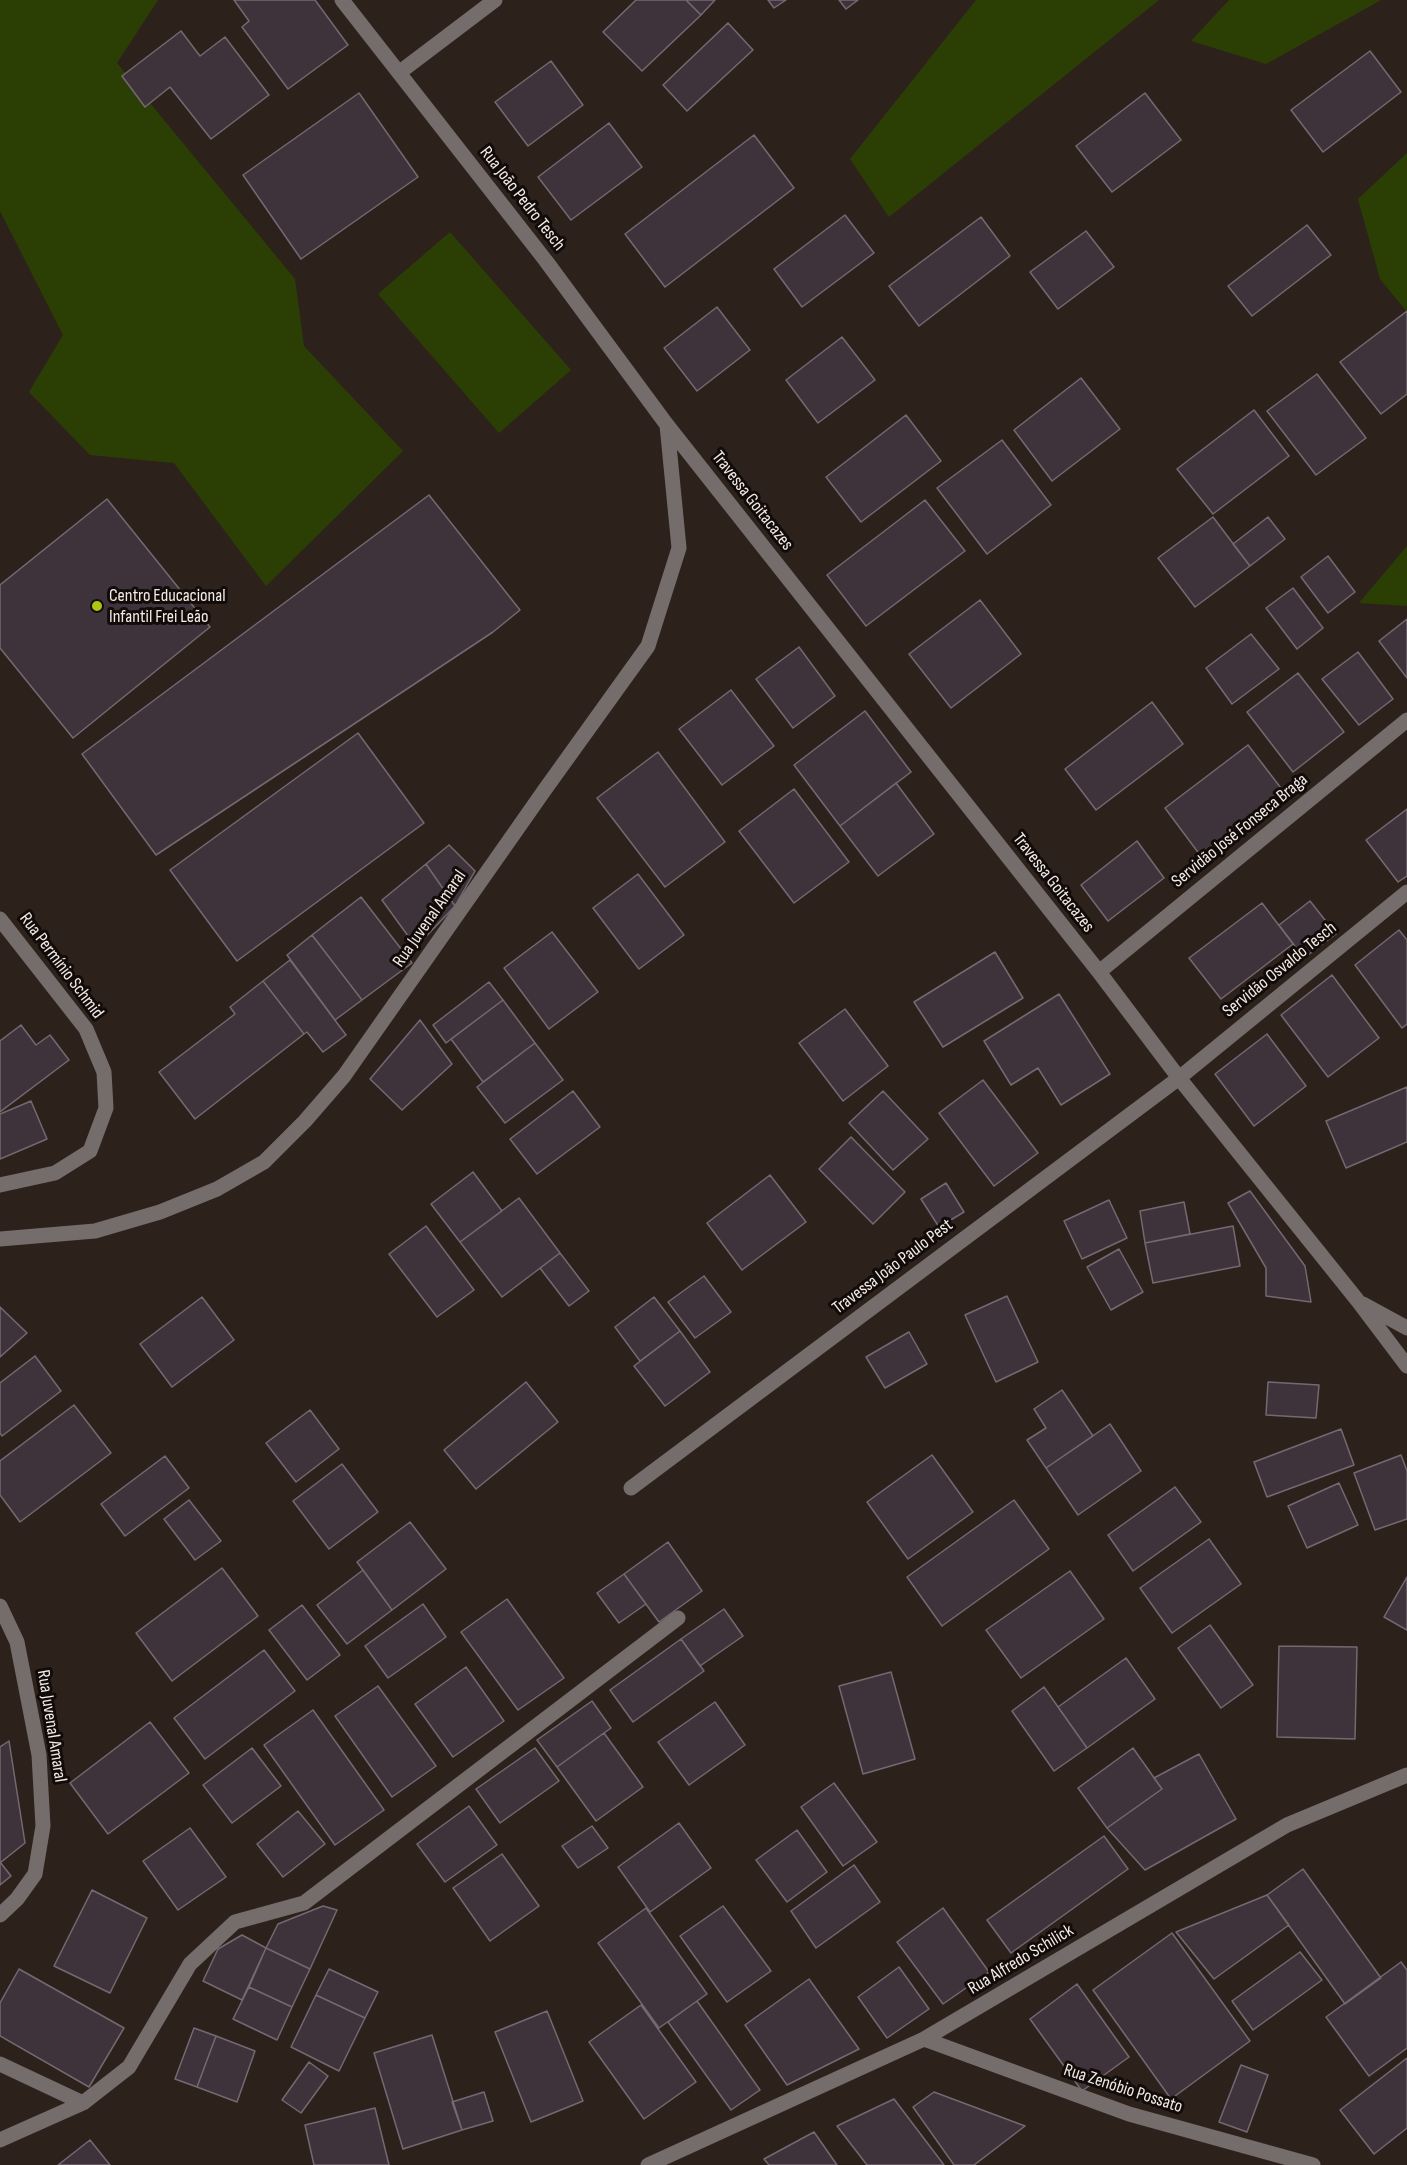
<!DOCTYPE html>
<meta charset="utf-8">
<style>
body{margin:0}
canvas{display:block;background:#2d211b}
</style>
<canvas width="1407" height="2165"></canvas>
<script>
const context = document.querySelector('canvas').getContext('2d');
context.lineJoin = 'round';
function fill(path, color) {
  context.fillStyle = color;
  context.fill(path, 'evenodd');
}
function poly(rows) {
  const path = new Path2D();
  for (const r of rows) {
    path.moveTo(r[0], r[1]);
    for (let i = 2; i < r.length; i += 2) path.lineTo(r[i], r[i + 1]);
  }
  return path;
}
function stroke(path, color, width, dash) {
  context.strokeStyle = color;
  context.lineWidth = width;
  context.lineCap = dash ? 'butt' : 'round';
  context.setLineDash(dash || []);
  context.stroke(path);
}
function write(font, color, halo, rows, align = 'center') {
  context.font = font + ' "Sofia Sans Condensed",sans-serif';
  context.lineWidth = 6;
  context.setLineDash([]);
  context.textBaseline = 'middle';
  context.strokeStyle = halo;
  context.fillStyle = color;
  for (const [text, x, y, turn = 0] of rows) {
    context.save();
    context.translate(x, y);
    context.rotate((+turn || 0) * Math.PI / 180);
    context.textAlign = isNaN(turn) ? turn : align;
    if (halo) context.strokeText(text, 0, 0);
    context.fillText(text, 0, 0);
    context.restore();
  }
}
fill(poly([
 [0,0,158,0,117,63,295,279,304,346,403,451,266,586,174,463,90,455,29,392,63,335,0,211],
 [976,0,1159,0,889,217,850,159],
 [1229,0,1381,0,1266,64,1191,41],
 [1407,153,1407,312,1380,279,1358,199],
 [450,232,571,370,499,433,378,294],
 [1407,546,1407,606,1359,603]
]), '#2b3f04');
const building = poly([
 [234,0,315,0,348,45,288,89,242,27,249,21,234,0],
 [636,0,686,0,701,15,642,71,603,32,636,0],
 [686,0,715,0,701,15,686,0],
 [768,0,786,0,774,8,768,0],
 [839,0,858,0,846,9,839,0],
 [728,23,753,50,687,111,663,85,728,23],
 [181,31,200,56,225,37,269,95,211,139,170,87,145,107,122,76,181,31],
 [1370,51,1401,92,1323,152,1291,110,1370,51],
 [551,61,583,105,528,146,495,102,551,61],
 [359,93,418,177,301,259,243,175,359,93],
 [1145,93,1181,140,1112,192,1076,146,1145,93],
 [609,123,642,167,571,220,538,177,609,123],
 [754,135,794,188,665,287,625,234,754,135],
 [845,215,874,253,802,307,774,269,845,215],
 [981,217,1010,256,919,326,889,286,981,217],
 [1307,225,1331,255,1252,316,1228,286,1307,225],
 [1086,231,1114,267,1058,309,1030,272,1086,231],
 [717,307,750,350,697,391,664,348,717,307],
 [1407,311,1407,394,1381,414,1340,362,1407,311],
 [842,337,875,380,818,423,786,380,842,337],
 [1317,374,1366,438,1316,475,1267,411,1317,374],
 [1081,378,1120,429,1052,481,1014,430,1081,378],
 [1254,410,1289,456,1213,514,1177,469,1254,410],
 [906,415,941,461,861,522,826,477,906,415],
 [1002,440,1051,505,987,554,937,488,1002,440],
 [429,495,520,610,493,632,156,855,82,754,429,495],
 [107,499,210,627,73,738,0,648,0,585,107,499],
 [925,500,965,551,866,626,827,575,925,500],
 [1213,517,1250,566,1195,607,1158,558,1213,517],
 [1268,517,1285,539,1250,566,1233,544,1268,517],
 [1328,556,1355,592,1328,613,1301,577,1328,556],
 [1293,588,1323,628,1297,649,1266,608,1293,588],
 [980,600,1021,654,951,708,909,654,980,600],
 [1407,619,1407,678,1379,641,1407,619],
 [1251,634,1279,669,1232,704,1206,668,1251,634],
 [799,647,835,696,793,728,756,679,799,647],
 [1358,652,1393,699,1359,725,1322,679,1358,652],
 [1298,673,1344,732,1293,772,1247,712,1298,673],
 [731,690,774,746,722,785,679,729,731,690],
 [1152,702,1183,744,1096,810,1065,769,1152,702],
 [865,711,911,772,840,826,794,765,865,711],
 [358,733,424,823,237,961,170,870,358,733],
 [1248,745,1287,796,1203,859,1165,808,1248,745],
 [658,752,725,842,665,887,597,798,658,752],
 [896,783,934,834,878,876,840,826,896,783],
 [794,789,849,862,794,903,739,831,794,789],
 [1407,809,1407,876,1398,882,1366,840,1407,809],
 [1137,841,1164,878,1108,921,1081,885,1137,841],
 [449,845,475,871,455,906,426,864,449,845],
 [426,864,455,906,416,947,382,900,426,864],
 [638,874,684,935,639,969,593,908,638,874],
 [361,897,412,963,362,1000,312,935,361,897],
 [1310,901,1336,934,1304,958,1279,925,1310,901],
 [1262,903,1293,944,1221,999,1189,958,1262,903],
 [1399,930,1407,940,1407,1024,1402,1028,1355,965,1399,930],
 [552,932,598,992,549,1029,504,968,552,932],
 [312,935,362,1000,335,1020,287,955,312,935],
 [995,952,1023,998,943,1047,914,1002,995,952],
 [290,960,346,1035,323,1052,307,1032,304,1034,263,981,290,960],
 [1332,975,1379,1038,1328,1077,1281,1015,1332,975],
 [263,981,304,1034,195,1119,159,1072,235,1014,230,1007,263,981],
 [489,982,503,1000,446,1043,433,1025,489,982],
 [1059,994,1110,1074,1061,1105,1038,1068,1011,1085,984,1041,1059,994],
 [503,1000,535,1043,483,1082,451,1039,503,1000],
 [845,1009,888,1066,843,1101,799,1043,845,1009],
 [420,1020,452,1064,402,1110,370,1079,420,1020],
 [21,1025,36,1045,50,1035,69,1060,0,1112,0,1041,21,1025],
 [1267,1034,1306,1086,1254,1126,1215,1074,1267,1034],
 [535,1043,563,1080,505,1123,477,1087,535,1043],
 [983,1080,1038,1153,994,1186,939,1113,983,1080],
 [1407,1087,1407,1142,1346,1168,1326,1121,1407,1087],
 [573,1091,600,1127,537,1174,510,1139,573,1091],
 [883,1091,928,1139,893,1170,849,1123,883,1091],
 [31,1101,47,1139,0,1159,0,1114,31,1101],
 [851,1137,905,1192,873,1224,819,1169,851,1137],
 [473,1172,502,1211,460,1242,431,1204,473,1172],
 [770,1175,806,1222,742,1270,707,1223,770,1175],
 [946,1183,964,1212,939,1227,921,1199,946,1183],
 [1250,1191,1305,1266,1311,1302,1266,1296,1266,1268,1228,1203,1250,1191],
 [519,1198,560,1253,502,1297,460,1242,519,1198],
 [1109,1200,1127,1238,1082,1259,1064,1221,1109,1200],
 [1184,1202,1190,1234,1145,1243,1140,1211,1184,1202],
 [426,1226,474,1290,437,1317,389,1254,426,1226],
 [1233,1226,1240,1266,1153,1283,1145,1243,1233,1226],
 [1119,1249,1143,1292,1111,1310,1087,1267,1119,1249],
 [560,1253,589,1291,569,1306,540,1268,560,1253],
 [704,1276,731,1312,695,1338,668,1302,704,1276],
 [1007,1296,1038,1362,996,1382,965,1315,1007,1296],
 [202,1297,234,1340,172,1387,140,1344,202,1297],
 [654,1297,680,1331,640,1361,615,1327,654,1297],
 [0,1307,27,1333,0,1357,0,1307],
 [680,1331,710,1372,665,1406,634,1366,680,1331],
 [909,1332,927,1364,885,1388,866,1357,909,1332],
 [35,1356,61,1391,2,1436,0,1433,0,1383,35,1356],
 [526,1382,558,1422,476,1489,444,1450,526,1382],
 [1268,1382,1319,1385,1316,1418,1266,1415,1268,1382],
 [1062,1390,1093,1436,1046,1468,1027,1440,1046,1428,1034,1409,1062,1390],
 [74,1405,111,1453,20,1522,0,1495,0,1461,74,1405],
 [310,1410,339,1449,296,1482,266,1443,310,1410],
 [1110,1424,1141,1471,1078,1515,1046,1468,1110,1424],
 [1341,1429,1354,1465,1267,1497,1254,1462,1341,1429],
 [932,1455,973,1512,908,1559,867,1502,932,1455],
 [1401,1455,1407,1471,1407,1519,1375,1530,1354,1473,1401,1455],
 [165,1456,189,1488,125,1536,101,1504,165,1456],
 [342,1464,378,1512,329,1549,293,1501,342,1464],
 [1339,1483,1358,1525,1307,1548,1288,1506,1339,1483],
 [1175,1487,1201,1522,1133,1571,1108,1535,1175,1487],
 [189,1500,221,1541,195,1560,164,1519,189,1500],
 [1014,1500,1049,1549,942,1626,907,1577,1014,1500],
 [410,1522,446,1569,392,1610,357,1562,410,1522],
 [1209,1539,1241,1584,1172,1633,1140,1588,1209,1539],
 [668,1542,702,1591,659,1622,624,1574,668,1542],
 [222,1568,258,1616,172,1681,136,1633,222,1568],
 [363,1570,392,1610,347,1644,317,1605,363,1570],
 [1070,1571,1104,1619,1021,1678,986,1630,1070,1571],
 [624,1574,646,1604,619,1623,597,1593,624,1574],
 [1407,1577,1407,1630,1384,1617,1407,1577],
 [507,1599,564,1678,518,1710,461,1632,507,1599],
 [423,1604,446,1637,388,1678,365,1646,423,1604],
 [302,1605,340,1655,307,1680,269,1630,302,1605],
 [724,1609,743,1636,700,1666,681,1639,724,1609],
 [1210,1625,1253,1685,1221,1708,1178,1648,1210,1625],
 [681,1639,704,1671,633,1722,610,1690,681,1639],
 [1279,1646,1357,1647,1355,1739,1277,1737,1279,1646],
 [264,1650,295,1691,205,1759,174,1718,264,1650],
 [1126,1658,1155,1699,1087,1748,1058,1707,1126,1658],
 [466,1667,504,1721,453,1757,415,1704,466,1667],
 [891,1672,915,1759,863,1774,839,1686,891,1672],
 [378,1686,436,1766,392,1797,335,1716,378,1686],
 [1044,1687,1087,1748,1054,1771,1012,1711,1044,1687],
 [592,1701,611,1728,557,1767,537,1740,592,1701],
 [715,1702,745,1745,689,1785,658,1742,715,1702],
 [313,1710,384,1810,335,1845,264,1745,313,1710],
 [150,1722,189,1773,108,1834,70,1783,150,1722],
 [604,1733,643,1787,596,1821,557,1767,604,1733],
 [9,1741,25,1843,0,1863,0,1747,9,1741],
 [252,1748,281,1786,232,1823,203,1785,252,1748],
 [535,1748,559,1781,500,1823,476,1789,535,1748],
 [1133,1748,1162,1789,1107,1828,1078,1788,1133,1748],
 [1199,1754,1236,1819,1145,1870,1107,1828,1162,1789,1154,1778,1199,1754],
 [834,1783,877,1842,843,1866,801,1807,834,1783],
 [469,1806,497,1845,445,1882,417,1844,469,1806],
 [298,1811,325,1844,283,1877,257,1844,298,1811],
 [679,1823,711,1868,650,1912,618,1867,679,1823],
 [592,1826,608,1848,578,1868,562,1846,592,1826],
 [190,1828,226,1877,178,1910,143,1861,190,1828],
 [797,1830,827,1872,787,1902,756,1860,797,1830],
 [1104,1836,1128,1869,1011,1953,987,1920,1104,1836],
 [502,1854,539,1906,490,1941,453,1888,502,1854],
 [0,1862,11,1876,0,1885,0,1862],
 [854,1865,880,1902,816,1948,791,1911,854,1865],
 [1303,1869,1381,1978,1345,2004,1267,1895,1303,1869],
 [92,1890,147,1918,110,1993,54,1966,92,1890],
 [1267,1895,1289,1925,1214,1979,1176,1932,1267,1895],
 [323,1906,337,1910,310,1969,266,1948,278,1924,323,1906],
 [723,1906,771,1971,727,2002,680,1936,723,1906],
 [646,1908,707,1994,659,2028,598,1943,646,1908],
 [943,1908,989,1972,943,2004,897,1942,943,1908],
 [1172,1933,1250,2041,1171,2099,1093,1990,1172,1933],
 [242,1935,266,1948,242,2000,203,1981,218,1949,242,1935],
 [266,1948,310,1969,292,2007,249,1987,266,1948],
 [1300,1952,1322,1980,1253,2030,1232,2001,1300,1952],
 [1401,1962,1407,1970,1407,2048,1369,2076,1326,2017,1401,1962],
 [899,1967,929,2009,887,2038,858,1997,899,1967],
 [19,1969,124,2028,89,2087,0,2036,0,2003,19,1969],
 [329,1969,378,1992,365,2018,316,1995,329,1969],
 [809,1979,859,2049,787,2085,745,2025,809,1979],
 [1077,1984,1129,2057,1082,2091,1030,2019,1077,1984],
 [249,1987,292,2007,277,2040,233,2019,249,1987],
 [316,1995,365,2018,339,2071,291,2047,316,1995],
 [697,2001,760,2090,731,2110,668,2022,697,2001],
 [641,2005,696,2082,644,2119,589,2042,641,2005],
 [547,2011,583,2101,531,2122,495,2032,547,2011],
 [194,2028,216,2036,197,2087,175,2079,194,2028],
 [432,2035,462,2130,403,2149,374,2053,432,2035],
 [216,2036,255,2051,237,2102,197,2087,216,2036],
 [1407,2058,1407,2128,1374,2154,1340,2110,1407,2058],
 [309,2062,328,2076,301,2113,282,2100,309,2062],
 [1241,2065,1268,2075,1247,2132,1219,2122,1241,2065],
 [484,2092,493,2121,462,2130,452,2102,484,2092],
 [934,2092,1025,2126,974,2165,954,2165,913,2107,934,2092],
 [894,2099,944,2165,867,2165,837,2126,894,2099],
 [375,2108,389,2165,314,2165,305,2125,375,2108],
 [814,2132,837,2165,769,2165,764,2159,814,2132],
 [90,2140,110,2165,58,2165,90,2140]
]);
fill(building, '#3f333b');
stroke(building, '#766871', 1.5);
stroke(poly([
 [342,0,546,261,667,425,1099,972,1179,1078,1358,1301,1407,1366],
 [400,72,495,0],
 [0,919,86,1029,104,1072,106,1108,90,1151,55,1173,0,1185],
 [1099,972,1407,720],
 [0,1239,95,1231,160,1212,217,1189,264,1162,305,1121,344,1076,546,788,648,646,679,548,667,425],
 [1363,1304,1407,1328],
 [631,1488,1179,1078,1407,892],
 [0,1606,17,1642,39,1755,43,1826,35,1874,17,1899,0,1915],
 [924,2039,1129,2114,1313,2165],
 [0,2064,83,2103],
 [0,2140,83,2103,129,2067,190,1964,235,1922,304,1903,678,1618],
 [648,2165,924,2039,1287,1825,1407,1775]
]), '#756d6c', 15);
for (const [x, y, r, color] of [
 [97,606,6,"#acc611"]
]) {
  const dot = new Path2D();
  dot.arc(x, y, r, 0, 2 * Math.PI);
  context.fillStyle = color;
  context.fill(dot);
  stroke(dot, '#110c09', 2);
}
write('18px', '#f4ebe7', '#110c09', [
 ["Rua João Pedro Tesch",522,199,52],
 ["Travessa Goitacazes",752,501,52],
 ["Servidão José Fonseca Braga",1240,831,-39],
 ["Travessa Goitacazes",1053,883,52],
 ["Rua Juvenal Amaral",430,919,-55],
 ["Rua Permínio Schmid",61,966,53],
 ["Servidão Osvaldo Tesch",1280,970,-39],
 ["Travessa João Paulo Pest",893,1267,-37],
 ["Rua Juvenal Amaral",51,1726,81],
 ["Rua Alfredo Schilick",1021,1960,-31],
 ["Rua Zenóbio Possato",1123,2089,18]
]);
write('18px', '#f4ebe7', '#110c09', [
 ["Centro Educacional",109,596],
 ["Infantil Frei Leão",109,617]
], 'left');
</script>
